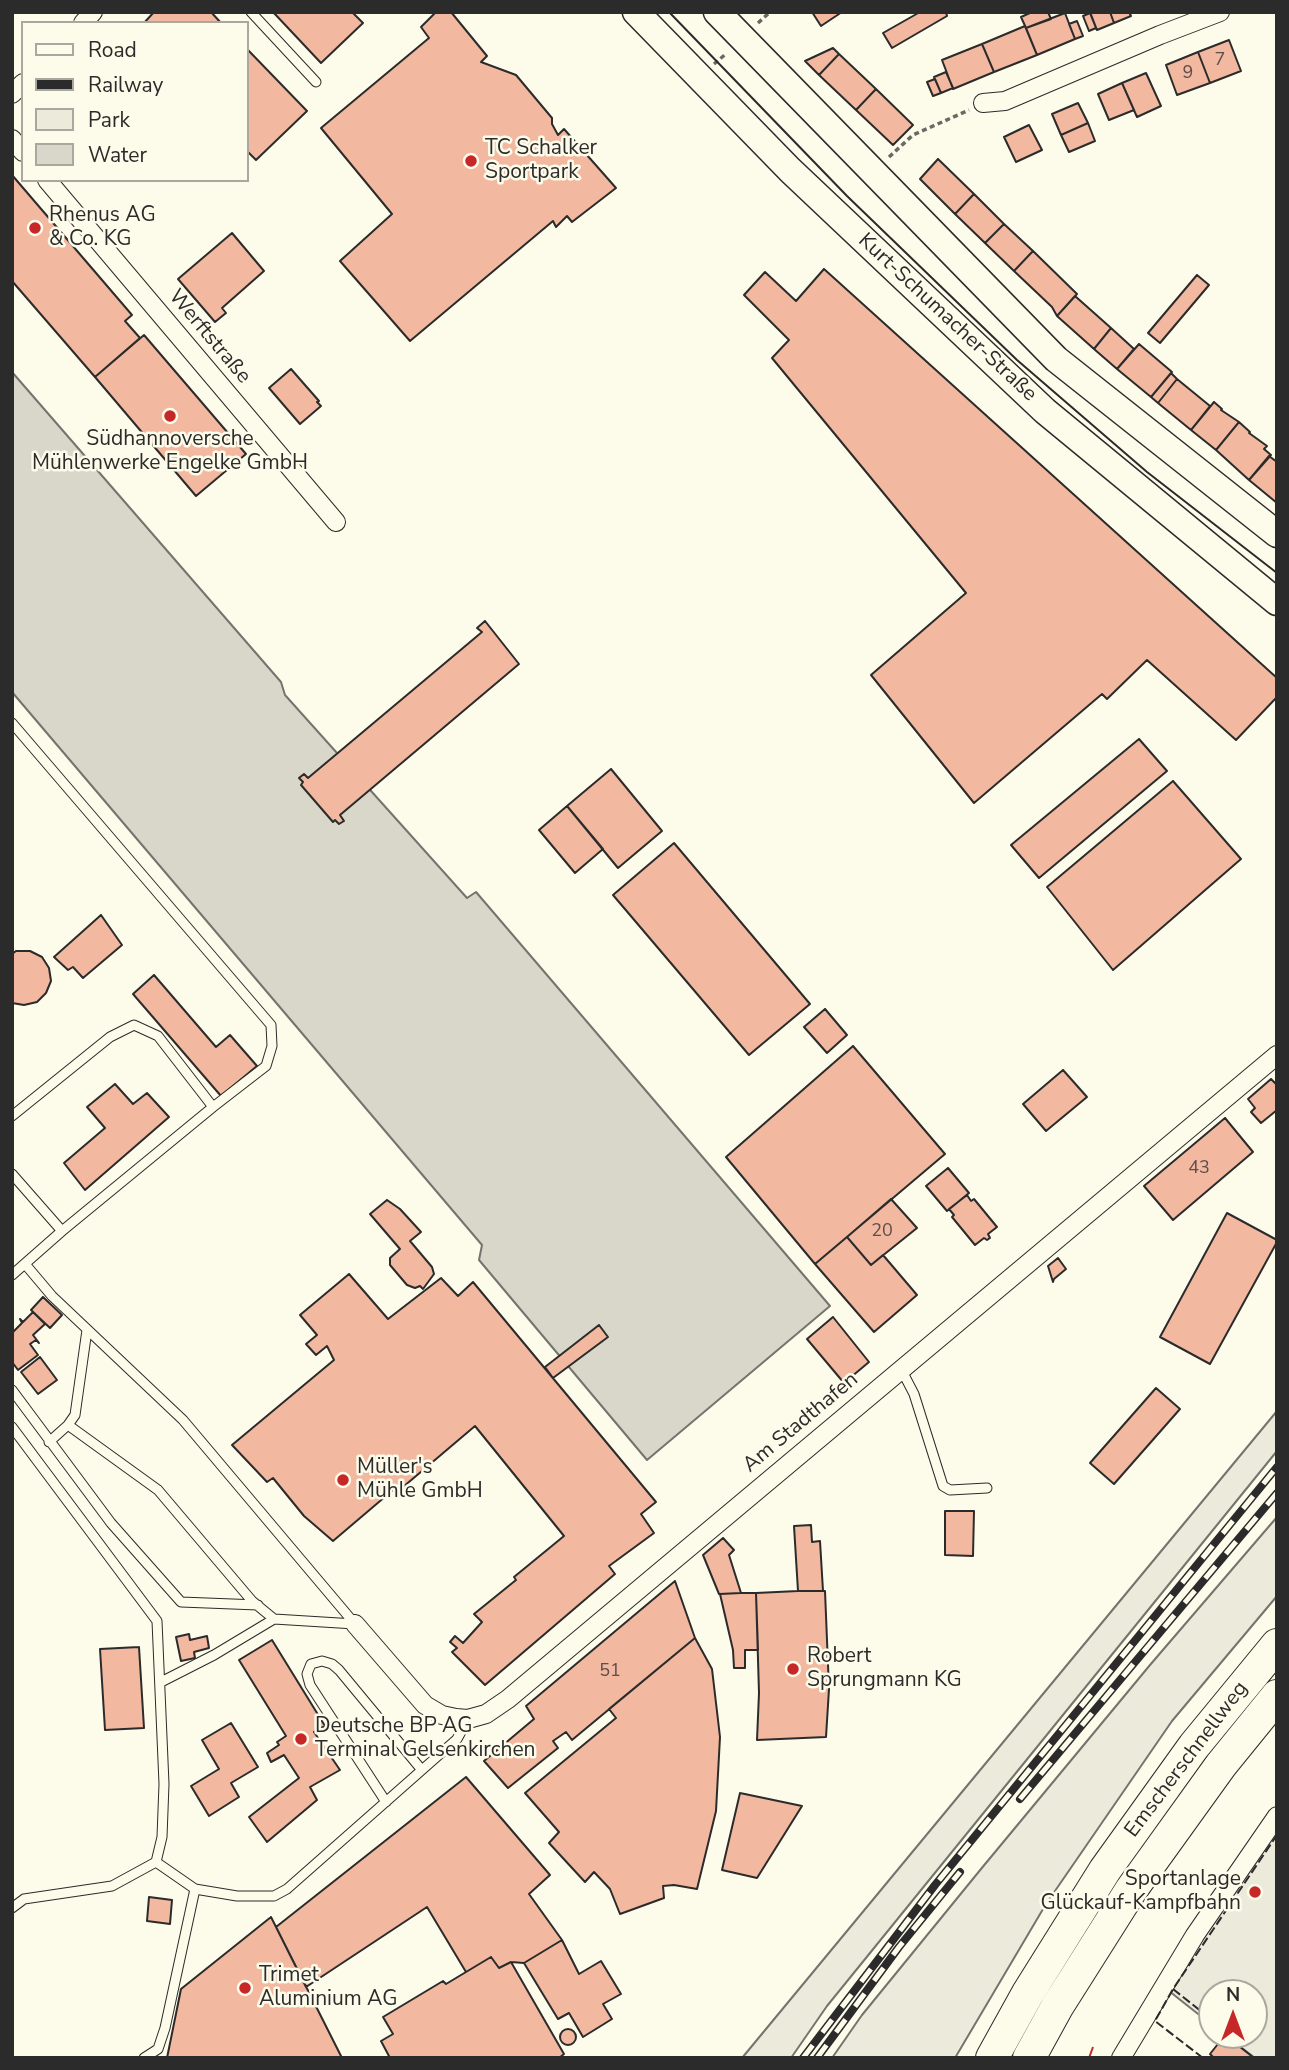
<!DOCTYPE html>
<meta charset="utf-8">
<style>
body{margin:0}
#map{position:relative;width:1289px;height:2070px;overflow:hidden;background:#fdfbea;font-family:"Nunito Sans",sans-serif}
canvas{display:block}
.frame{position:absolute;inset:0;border:14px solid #2b2b2b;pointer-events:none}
.legend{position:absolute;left:21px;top:21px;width:228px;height:161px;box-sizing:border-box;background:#fdfbea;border:2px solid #a9a89e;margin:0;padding:9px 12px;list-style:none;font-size:21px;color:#2b2b2b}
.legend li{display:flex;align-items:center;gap:14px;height:35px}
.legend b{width:35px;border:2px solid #a9a89e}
.north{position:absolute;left:1198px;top:1979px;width:70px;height:70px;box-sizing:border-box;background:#fdfbea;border:2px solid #a9a89e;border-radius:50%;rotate:0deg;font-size:19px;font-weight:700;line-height:28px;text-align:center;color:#2b2b2b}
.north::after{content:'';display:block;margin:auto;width:24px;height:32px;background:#c62828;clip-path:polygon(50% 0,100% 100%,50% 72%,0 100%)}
</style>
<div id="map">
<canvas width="1289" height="2070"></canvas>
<div class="frame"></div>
<ul class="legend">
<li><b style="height:9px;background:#fdfbea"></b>Road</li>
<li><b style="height:9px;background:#2b2b2b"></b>Railway</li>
<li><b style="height:19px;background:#ecebdb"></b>Park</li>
<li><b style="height:19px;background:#d8d7c9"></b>Water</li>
</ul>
<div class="north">N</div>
</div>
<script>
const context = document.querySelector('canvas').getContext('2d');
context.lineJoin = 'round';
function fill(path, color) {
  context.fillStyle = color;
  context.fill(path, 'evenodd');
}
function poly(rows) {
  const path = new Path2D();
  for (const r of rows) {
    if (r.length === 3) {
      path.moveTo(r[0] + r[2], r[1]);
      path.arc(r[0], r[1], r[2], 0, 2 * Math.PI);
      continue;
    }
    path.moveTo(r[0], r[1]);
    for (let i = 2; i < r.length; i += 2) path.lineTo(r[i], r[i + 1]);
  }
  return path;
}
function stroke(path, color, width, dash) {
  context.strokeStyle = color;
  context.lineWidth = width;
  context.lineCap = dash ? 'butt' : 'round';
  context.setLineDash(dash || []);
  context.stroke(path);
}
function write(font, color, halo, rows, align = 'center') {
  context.font = font + ' "Nunito Sans",sans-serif';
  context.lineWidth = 5;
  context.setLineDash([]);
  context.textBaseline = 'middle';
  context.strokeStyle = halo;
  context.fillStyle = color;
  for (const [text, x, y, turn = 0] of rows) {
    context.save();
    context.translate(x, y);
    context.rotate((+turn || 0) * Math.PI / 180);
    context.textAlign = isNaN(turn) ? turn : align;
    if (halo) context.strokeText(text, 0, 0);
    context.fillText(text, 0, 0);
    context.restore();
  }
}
const green = poly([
 [1277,1411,1277,1451,827,2006,791,2058,742,2058,1277,1411],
 [1277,1517,1277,1596,1172,1721,1046,1904,955,2058,832,2058,862,2015,981,1869,1150,1665,1277,1517],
 [1277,1824,1277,2058,1255,2058,1225,2035,1254,2035,1254,1993,1212,1993,1212,2025,1169,1991,1277,1824]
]);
fill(green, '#ecebdb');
stroke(green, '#74746e', 2);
const water = poly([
 [12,372,281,682,285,695,467,898,476,892,830,1306,647,1460,479,1260,482,1245,12,692,12,372]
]);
fill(water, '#d8d7c9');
stroke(water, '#74746e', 2);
const building = poly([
 [154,12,211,12,221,23,144,23,154,12],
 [273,12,352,12,363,23,321,63,273,12],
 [436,12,451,12,487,56,481,62,516,75,552,118,552,124,558,135,564,129,616,188,572,222,567,216,556,227,553,221,410,341,340,261,392,214,321,128,429,38,421,27,436,12],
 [812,12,842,12,821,26,812,12],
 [920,12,946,12,947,16,892,48,883,33,920,12],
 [1032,12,1048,12,1051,19,1026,28,1021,17,1032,12],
 [1110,12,1114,23,1097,30,1090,12,1110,12],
 [1110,12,1129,12,1131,16,1114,23,1110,12],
 [1065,13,1075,39,1037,55,1026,28,1065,13],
 [1090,13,1096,28,1089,31,1083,16,1090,13],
 [1077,21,1083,36,1075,39,1069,24,1077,21],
 [1025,26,1037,55,994,72,982,44,1025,26],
 [1229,40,1241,71,1210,83,1198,52,1229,40],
 [982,44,994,72,953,89,942,60,982,44],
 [833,48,839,54,819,75,805,61,833,48],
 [247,49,307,111,256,160,247,151,247,49],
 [1198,52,1210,83,1177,95,1166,65,1198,52],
 [839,54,876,89,856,110,819,75,839,54],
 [946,72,953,88,941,93,934,77,946,72],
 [1146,73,1161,106,1137,117,1122,83,1146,73],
 [935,79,941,93,933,96,927,82,935,79],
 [1122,83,1134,110,1109,120,1098,94,1122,83],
 [876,89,913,125,893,145,856,110,876,89],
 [1078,103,1088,123,1061,135,1052,114,1078,103],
 [1088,123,1095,141,1069,152,1061,135,1088,123],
 [1029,125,1042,150,1016,162,1004,137,1029,125],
 [938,159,974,194,955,214,920,179,938,159],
 [12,175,132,315,125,321,140,338,95,377,12,281,12,175],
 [974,194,1004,224,985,243,955,214,974,194],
 [1004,224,1033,251,1014,271,985,243,1004,224],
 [232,233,264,271,222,308,226,313,215,322,178,279,232,233],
 [1033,251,1077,294,1057,316,1052,307,1014,271,1033,251],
 [824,269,1277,678,1277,697,1236,740,1147,660,1107,699,1102,694,974,803,871,675,966,593,772,358,789,340,744,295,765,272,796,301,824,269],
 [1197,275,1209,285,1160,343,1148,333,1197,275],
 [1075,296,1111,328,1094,349,1057,316,1075,296],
 [1111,328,1134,349,1117,369,1094,349,1111,328],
 [144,335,246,454,196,496,95,377,144,335],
 [1139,344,1172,372,1151,397,1117,369,1139,344],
 [291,369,319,401,317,402,321,406,300,424,269,388,291,369],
 [1171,373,1177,379,1158,403,1151,397,1171,373],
 [1177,379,1210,406,1191,430,1158,403,1177,379],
 [1214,402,1222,409,1221,410,1239,422,1216,450,1191,430,1214,402],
 [1239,422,1250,432,1249,433,1267,446,1264,449,1271,455,1249,480,1216,450,1239,422],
 [1269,456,1277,462,1277,503,1249,480,1269,456],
 [485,621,519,664,340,815,344,821,339,824,335,820,333,822,301,785,303,782,299,778,304,774,308,778,482,632,477,628,485,621],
 [1139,739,1167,771,1039,878,1011,845,1139,739],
 [611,769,662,831,618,868,567,806,611,769],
 [1173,781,1241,859,1113,970,1047,887,1173,781],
 [567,806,603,849,575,873,539,830,567,806],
 [674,843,810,1004,749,1055,613,895,674,843],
 [101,915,122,945,83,978,73,967,68,970,54,957,101,915],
 [16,951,30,951,42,957,49,968,51,981,46,993,37,1002,24,1005,12,1003,12,954,16,951],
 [154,975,216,1047,230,1035,257,1066,221,1096,133,994,154,975],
 [825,1009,847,1035,827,1053,804,1027,825,1009],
 [853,1046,945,1154,815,1264,726,1157,853,1046],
 [1063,1070,1087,1097,1046,1131,1023,1104,1063,1070],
 [1271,1079,1277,1085,1277,1110,1261,1123,1251,1112,1255,1108,1248,1099,1271,1079],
 [115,1084,133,1104,147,1093,169,1117,85,1190,64,1163,105,1128,87,1107,115,1084],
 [1225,1118,1253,1152,1173,1220,1144,1186,1225,1118],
 [948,1168,969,1193,947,1211,926,1186,948,1168],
 [967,1195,971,1201,974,1199,997,1227,988,1234,990,1238,987,1240,984,1238,975,1245,952,1217,954,1215,949,1209,967,1195],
 [891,1199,917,1228,871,1265,847,1237,891,1199],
 [387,1200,400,1209,421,1232,410,1241,432,1267,434,1274,423,1289,420,1286,415,1288,407,1285,390,1265,390,1258,400,1249,370,1214,387,1200],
 [1227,1213,1277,1240,1277,1242,1210,1364,1160,1337,1227,1213],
 [847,1237,871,1265,883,1255,917,1295,874,1332,815,1264,847,1237],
 [1058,1258,1066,1269,1054,1279,1053,1282,1048,1266,1058,1258],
 [349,1274,388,1319,441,1278,458,1296,473,1282,656,1502,641,1514,654,1533,609,1566,615,1574,485,1685,452,1652,457,1648,450,1642,455,1636,463,1643,482,1622,474,1614,516,1580,514,1577,564,1536,475,1426,396,1493,393,1490,333,1541,304,1516,273,1478,267,1482,232,1445,334,1360,327,1346,316,1355,306,1344,317,1335,300,1315,349,1274],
 [43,1297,62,1315,50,1328,31,1310,43,1297],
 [33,1312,45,1324,33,1335,39,1343,36,1340,30,1344,38,1355,18,1370,12,1362,12,1333,22,1323,20,1319,23,1322,33,1312],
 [833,1317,869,1362,844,1383,807,1339,833,1317],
 [599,1325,608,1337,553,1378,545,1367,599,1325],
 [40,1357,57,1380,38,1394,21,1372,40,1357],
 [1156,1388,1180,1409,1114,1484,1090,1463,1156,1388],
 [945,1511,974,1511,973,1556,945,1555,945,1511],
 [811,1525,812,1542,820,1541,823,1591,798,1591,794,1526,811,1525],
 [723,1538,734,1550,729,1555,741,1593,719,1594,703,1555,723,1538],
 [675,1581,695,1638,572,1740,566,1732,553,1741,558,1748,508,1788,484,1761,534,1719,526,1706,675,1581],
 [798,1591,825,1591,829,1689,826,1737,757,1740,759,1693,756,1593,798,1591],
 [741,1593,756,1593,758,1650,745,1650,745,1668,734,1668,733,1650,720,1594,741,1593],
 [189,1634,190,1640,207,1636,209,1648,194,1652,195,1658,181,1661,176,1637,189,1634],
 [695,1638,712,1669,720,1737,716,1811,697,1889,674,1885,663,1886,664,1898,620,1914,610,1889,594,1872,585,1882,549,1843,559,1832,525,1793,616,1718,609,1709,695,1638],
 [272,1640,325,1726,314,1732,340,1770,310,1787,317,1800,267,1842,249,1817,299,1778,284,1755,271,1762,267,1753,279,1745,277,1742,286,1736,239,1660,272,1640],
 [139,1647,144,1728,105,1730,100,1649,139,1647],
 [231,1723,258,1767,231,1783,239,1797,209,1816,191,1786,219,1769,202,1740,231,1723],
 [466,1777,550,1875,529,1894,562,1940,524,1963,511,1962,499,1968,491,1957,466,1972,427,1907,306,1987,276,1927,466,1777],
 [740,1793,802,1806,757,1878,722,1870,740,1793],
 [149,1897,172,1900,170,1924,147,1921,149,1897],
 [271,1917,342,2058,167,2058,181,1989,271,1917],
 [562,1940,579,1974,601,1961,621,1994,603,2004,612,2019,583,2037,569,2013,558,2019,524,1963,562,1940],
 [491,1957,499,1968,511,1962,564,2054,559,2058,390,2058,381,2041,393,2034,383,2017,443,1981,446,1984,491,1957],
 [568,2037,8],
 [1225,2035,1254,2058,1214,2058,1210,2054,1225,2035]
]);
fill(building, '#f2b8a0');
stroke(building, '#2b2b2b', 2);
const lane = poly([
 [251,12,316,82],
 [12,723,271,1025,272,1046,266,1066,213,1107,62,1231,12,1275],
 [12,1116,110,1037,134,1025,158,1036,213,1107],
 [12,1174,62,1231],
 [25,1264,52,1296,183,1420,355,1624],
 [901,1369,914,1394,943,1486,950,1490,987,1488],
 [12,1390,111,1523,181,1602,258,1605],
 [68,1425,158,1490,252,1601,274,1619],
 [12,1427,157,1621,164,1784,162,1837,156,1862,195,1889,237,1896,274,1896,287,1889,457,1739,468,1719],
 [49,1442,68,1425,75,1415,87,1330],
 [161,1682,214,1655,274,1619,355,1624],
 [386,1802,310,1685,307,1674,311,1664,322,1661,332,1664,339,1670,421,1769],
 [12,1908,24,1899,112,1886,156,1862],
 [144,2058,158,2049,165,2028,195,1889]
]);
const street = poly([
 [83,23,93,12],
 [12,94,23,83],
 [983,103,1005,101,1160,35,1220,12],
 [12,139,23,152],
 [47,180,336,522],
 [355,1624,425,1705,442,1715,456,1718,468,1719,486,1714,508,1699,1277,1055],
 [1121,2058,1195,1935,1277,1816]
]);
const primary = poly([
 [636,12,790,170,1045,411,1277,602],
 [717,12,1056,359,1277,534]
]);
const highway = poly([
 [992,2058,1028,1993,1105,1870,1194,1746,1277,1645],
 [1029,2058,1057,2007,1131,1890,1221,1765,1277,1696]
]);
stroke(lane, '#2b2b2b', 11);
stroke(street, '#2b2b2b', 20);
stroke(primary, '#2b2b2b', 29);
stroke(highway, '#2b2b2b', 34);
stroke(poly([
 [758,23,770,12],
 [714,64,727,53],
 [889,157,913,135,969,110]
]), '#6a6964', 3.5, [5, 3.5]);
stroke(lane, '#fdfbea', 9);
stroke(street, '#fdfbea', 18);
stroke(primary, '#fdfbea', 26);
stroke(highway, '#fdfbea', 32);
stroke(poly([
 [669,12,847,196,1017,360,1147,472,1277,573]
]), '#2b2b2b', 2);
const rail = poly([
 [1020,1799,1277,1493],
 [803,2058,935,1885,1277,1467],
 [817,2058,899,1947,960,1872]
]);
stroke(rail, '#2b2b2b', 8);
stroke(rail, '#fdfbea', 5, [16]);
stroke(poly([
 [1173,1989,1212,2020],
 [1203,2058,1155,2021,1173,1989,1277,1835]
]), '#2b2b2b', 2, [9, 3.5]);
stroke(poly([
 [1089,2058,1093,2047]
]), '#c62828', 2, [24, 5, 3.5, 5]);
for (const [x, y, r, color] of [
 [471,161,7,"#c62828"],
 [35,228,7,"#c62828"],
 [170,416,7,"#c62828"],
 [343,1480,7,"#c62828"],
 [793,1669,7,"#c62828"],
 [301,1739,7,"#c62828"],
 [1255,1892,7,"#c62828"],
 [245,1988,7,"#c62828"]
]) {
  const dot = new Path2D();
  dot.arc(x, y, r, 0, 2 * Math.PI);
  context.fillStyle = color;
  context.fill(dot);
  stroke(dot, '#fdfbea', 2.5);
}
write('18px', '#5d4e48', null, [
 ["7",1220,61],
 ["9",1188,74],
 ["43",1199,1169],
 ["20",882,1232],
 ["51",610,1672]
]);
write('21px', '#2b2b2b', '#fdfbea', [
 ["TC Schalker",485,149],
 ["Sportpark",485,173],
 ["Rhenus AG",49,216],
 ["& Co. KG",49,240],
 ["Südhannoversche",170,440,"center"],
 ["Mühlenwerke Engelke GmbH",170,464,"center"],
 ["Müller's",357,1468],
 ["Mühle GmbH",357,1492],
 ["Robert",807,1657],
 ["Sprungmann KG",807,1681],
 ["Deutsche BP AG",315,1727],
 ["Terminal Gelsenkirchen",315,1751],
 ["Sportanlage",1241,1880,"right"],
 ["Glückauf-Kampfbahn",1241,1904,"right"],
 ["Trimet",259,1976],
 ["Aluminium AG",259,2000]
], 'left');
write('21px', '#2b2b2b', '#fdfbea', [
 ["Kurt-Schumacher-Straße",947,318,43],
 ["Werftstraße",209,337,50],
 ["Am Stadthafen",801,1423,-40],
 ["Emscherschnellweg",1187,1760,-53]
]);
</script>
